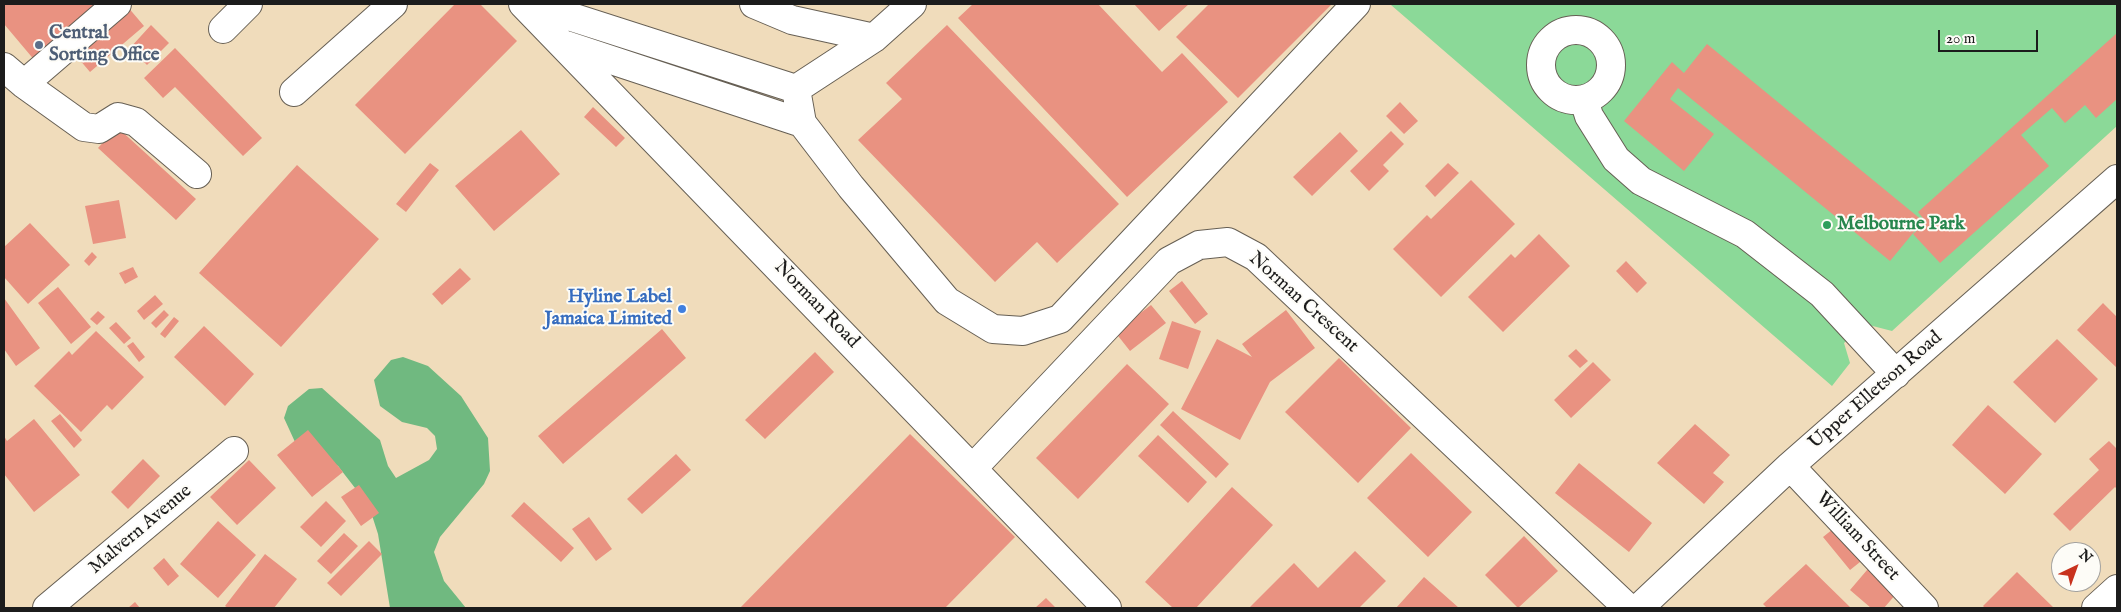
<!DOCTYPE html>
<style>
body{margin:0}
#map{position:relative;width:2121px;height:612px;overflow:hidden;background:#f0dcbb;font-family:"IM FELL English",serif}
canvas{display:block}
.frame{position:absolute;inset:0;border:5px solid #1c1c1c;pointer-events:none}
.north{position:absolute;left:2051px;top:542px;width:50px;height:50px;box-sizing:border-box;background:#fdfcf7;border:1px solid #a3a29f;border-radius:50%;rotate:42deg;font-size:14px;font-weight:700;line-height:20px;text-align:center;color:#1c1c1c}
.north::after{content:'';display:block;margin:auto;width:18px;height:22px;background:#c8321e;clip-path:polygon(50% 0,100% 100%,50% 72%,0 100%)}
.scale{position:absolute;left:1938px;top:30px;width:100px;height:22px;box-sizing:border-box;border:2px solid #1c1c1c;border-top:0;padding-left:6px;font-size:15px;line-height:18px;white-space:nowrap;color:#1c1c1c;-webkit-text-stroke:4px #fdfcf7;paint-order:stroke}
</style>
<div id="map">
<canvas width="2121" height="612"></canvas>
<div class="frame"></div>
<div class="north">N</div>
<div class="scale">20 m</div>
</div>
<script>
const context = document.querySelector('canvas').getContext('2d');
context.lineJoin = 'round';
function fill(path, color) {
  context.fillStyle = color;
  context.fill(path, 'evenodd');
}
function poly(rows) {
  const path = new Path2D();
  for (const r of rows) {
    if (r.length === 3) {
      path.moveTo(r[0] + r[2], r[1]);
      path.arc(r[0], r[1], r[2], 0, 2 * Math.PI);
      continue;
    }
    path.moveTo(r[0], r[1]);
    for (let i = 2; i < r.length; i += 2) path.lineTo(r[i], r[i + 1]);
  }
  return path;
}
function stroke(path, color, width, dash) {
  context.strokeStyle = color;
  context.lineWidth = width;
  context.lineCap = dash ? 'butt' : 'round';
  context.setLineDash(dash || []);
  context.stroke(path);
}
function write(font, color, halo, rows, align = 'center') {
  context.font = font + ' "IM FELL English",serif';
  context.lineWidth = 4;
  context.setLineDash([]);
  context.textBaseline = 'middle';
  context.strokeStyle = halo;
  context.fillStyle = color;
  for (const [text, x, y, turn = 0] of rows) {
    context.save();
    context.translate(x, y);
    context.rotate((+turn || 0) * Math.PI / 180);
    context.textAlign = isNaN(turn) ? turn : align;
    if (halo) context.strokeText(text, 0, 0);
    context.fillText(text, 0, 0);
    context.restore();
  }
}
fill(poly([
 [2117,4,2117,126,1892,331,1865,324,1844,343,1850,363,1832,386,1391,5]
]), '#8bd998');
fill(poly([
 [403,357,428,366,461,396,488,438,490,471,484,484,440,537,434,552,444,581,466,608,390,608,378,534,369,506,338,466,295,442,284,418,288,406,309,389,322,388,380,440,388,466,396,478,429,460,437,449,435,436,427,428,402,422,380,406,374,380,391,360]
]), '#70b980');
fill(poly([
 [4,4,104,4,36,62,4,24],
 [455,4,480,4,517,41,405,154,355,105],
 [973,4,1098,4,1162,72,1182,53,1228,102,1127,197,958,18],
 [1134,4,1189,4,1159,31],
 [1209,4,1332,4,1238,98,1176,37],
 [127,6,144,26,90,72,73,52],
 [151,25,169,43,147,65,130,48],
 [947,25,1119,204,1057,263,1037,242,995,282,858,140,902,99,886,83],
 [2117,33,2117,99,2096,118,2085,105,2065,123,2052,108,2021,135,2049,166,1940,263,1913,234,1926,222,1918,212],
 [1707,44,1923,221,1890,261,1678,88,1670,99,1714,134,1684,171,1624,121,1672,62,1684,73],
 [175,48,262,138,243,156,175,87,163,98,144,78],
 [1400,102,1418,121,1404,134,1386,116],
 [593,107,625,138,616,147,584,117],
 [117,127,196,199,176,220,98,148],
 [521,130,560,174,494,231,455,186],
 [1391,131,1404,144,1383,165,1389,171,1369,191,1350,171],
 [1340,132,1358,151,1312,196,1293,177],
 [430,163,439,170,406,212,396,204],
 [1448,163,1459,173,1435,197,1425,186],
 [297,165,379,239,281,347,199,273],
 [1471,180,1515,224,1441,297,1393,249,1427,215,1431,219],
 [119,200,126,238,93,244,85,206],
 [30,223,70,265,28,304,4,277,4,247],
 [1539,234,1570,266,1503,332,1468,297,1511,254,1515,258],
 [92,252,97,257,89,266,84,261],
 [1626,261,1647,283,1637,293,1616,271],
 [133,267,138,277,125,284,119,273],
 [460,268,471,279,442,305,432,294],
 [1182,281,1208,314,1195,324,1169,291],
 [58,287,91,327,71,344,38,303],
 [155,295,163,304,144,320,137,311],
 [4,298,40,348,16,366,4,349],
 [2103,303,2117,317,2117,368,2077,330],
 [1151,305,1166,323,1130,351,1115,332],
 [164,310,169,315,156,328,151,323],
 [1286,310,1315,348,1270,382,1240,440,1181,409,1217,339,1252,357,1242,344],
 [98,311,105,317,97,325,90,319],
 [174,317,179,321,165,338,160,334],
 [1172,321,1201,331,1188,369,1159,359],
 [116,322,131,338,124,344,109,328],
 [204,326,254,374,225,406,174,357],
 [662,329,686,358,563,464,538,436],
 [96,331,144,377,112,410,107,405,81,432,34,386,69,351,72,355],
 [2057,339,2098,379,2055,423,2013,382],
 [133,342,145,357,139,362,127,346],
 [1576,349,1588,361,1580,368,1568,356],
 [815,352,834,372,765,439,745,420],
 [1339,358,1411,428,1358,483,1285,412],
 [1593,362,1611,380,1571,418,1554,400],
 [1127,364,1169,404,1078,499,1036,458],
 [1988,405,2042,454,2005,494,1952,445],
 [1173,411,1229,464,1216,478,1160,425],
 [60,414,82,440,74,448,51,421],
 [34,419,80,475,34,512,4,474,4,436,7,441],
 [1695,424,1730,455,1713,473,1724,482,1704,504,1657,463],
 [308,430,343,472,312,497,277,455],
 [910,434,1015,537,945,608,740,608],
 [1158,435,1207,482,1188,503,1138,456],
 [2109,441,2117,449,2117,489,2115,487,2070,531,2053,514,2099,470,2089,459],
 [1411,453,1472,512,1428,557,1367,498],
 [676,454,691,470,642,514,627,499],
 [143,459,160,476,128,509,111,492],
 [249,460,276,488,237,525,210,497],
 [1579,463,1652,523,1629,552,1555,493],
 [359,485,379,513,361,526,341,497],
 [1232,487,1273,525,1196,608,1173,608,1145,582],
 [326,501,346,521,321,547,300,527],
 [524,502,574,548,561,562,511,516],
 [589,517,612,549,596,561,572,529],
 [218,521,256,555,218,598,180,564],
 [1838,525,1865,558,1850,570,1823,537],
 [344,533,358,546,331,574,317,561],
 [1524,536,1558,571,1518,608,1485,575],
 [369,541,382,554,341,596,327,583],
 [1355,551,1386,581,1359,608,1249,608,1294,563,1318,588],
 [265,554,297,579,274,608,228,608,225,606],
 [164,558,179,576,168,586,153,568],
 [1873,563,1902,587,1884,608,1871,608,1850,590],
 [1806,564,1851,608,1767,608,1763,604],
 [2017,572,2054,608,1985,608,1983,606],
 [1424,577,1459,608,1396,608],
 [1046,598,1056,608,1035,608],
 [135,602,140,608,128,608]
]), '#e99281');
const minor = poly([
 [523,4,1107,608],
 [531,4,796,89],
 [754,4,792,20,874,38],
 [912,4,874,38,796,89,802,123,851,187,947,301,993,329,1023,331,1060,319,1356,4],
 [223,29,248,4],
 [1576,65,35],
 [566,45,802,123],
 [4,67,24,84,84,127,99,129,118,117,136,122,197,174],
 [24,84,117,4],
 [294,92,393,4],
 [1584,100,1589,116,1616,159,1641,181,1745,234,1822,294,1896,374],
 [1790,466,1924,608],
 [973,468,1169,261,1199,245,1228,242,1256,257,1628,608],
 [47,608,234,451],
 [1639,608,1790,466,2117,179],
 [2096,608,2117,589]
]);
stroke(minor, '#665f54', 30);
stroke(minor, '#fff', 28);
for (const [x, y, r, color] of [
 [39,45,5,"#5c6f8a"],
 [1827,225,5,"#2e9e5b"],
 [682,309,5,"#3f7fe0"]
]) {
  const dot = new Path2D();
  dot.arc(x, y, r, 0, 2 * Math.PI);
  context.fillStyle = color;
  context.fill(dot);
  stroke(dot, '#fdfcf7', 2);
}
write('bold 19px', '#4e5e75', '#fdfcf7', [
 ["Central",49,34],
 ["Sorting Office",49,56]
], 'left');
write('bold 19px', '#27864d', '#fdfcf7', [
 ["Melbourne Park",1837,225]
], 'left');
write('bold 19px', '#366cbe', '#fdfcf7', [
 ["Hyline Label",672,298],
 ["Jamaica Limited",672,320]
], 'right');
write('19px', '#1c1c1c', '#fdfcf7', [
 ["Norman Crescent",1303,303,42],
 ["Norman Road",816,305,46],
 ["Upper Elletson Road",1876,391,-41],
 ["Malvern Avenue",141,530,-40],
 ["William Street",1857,537,47]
]);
</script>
